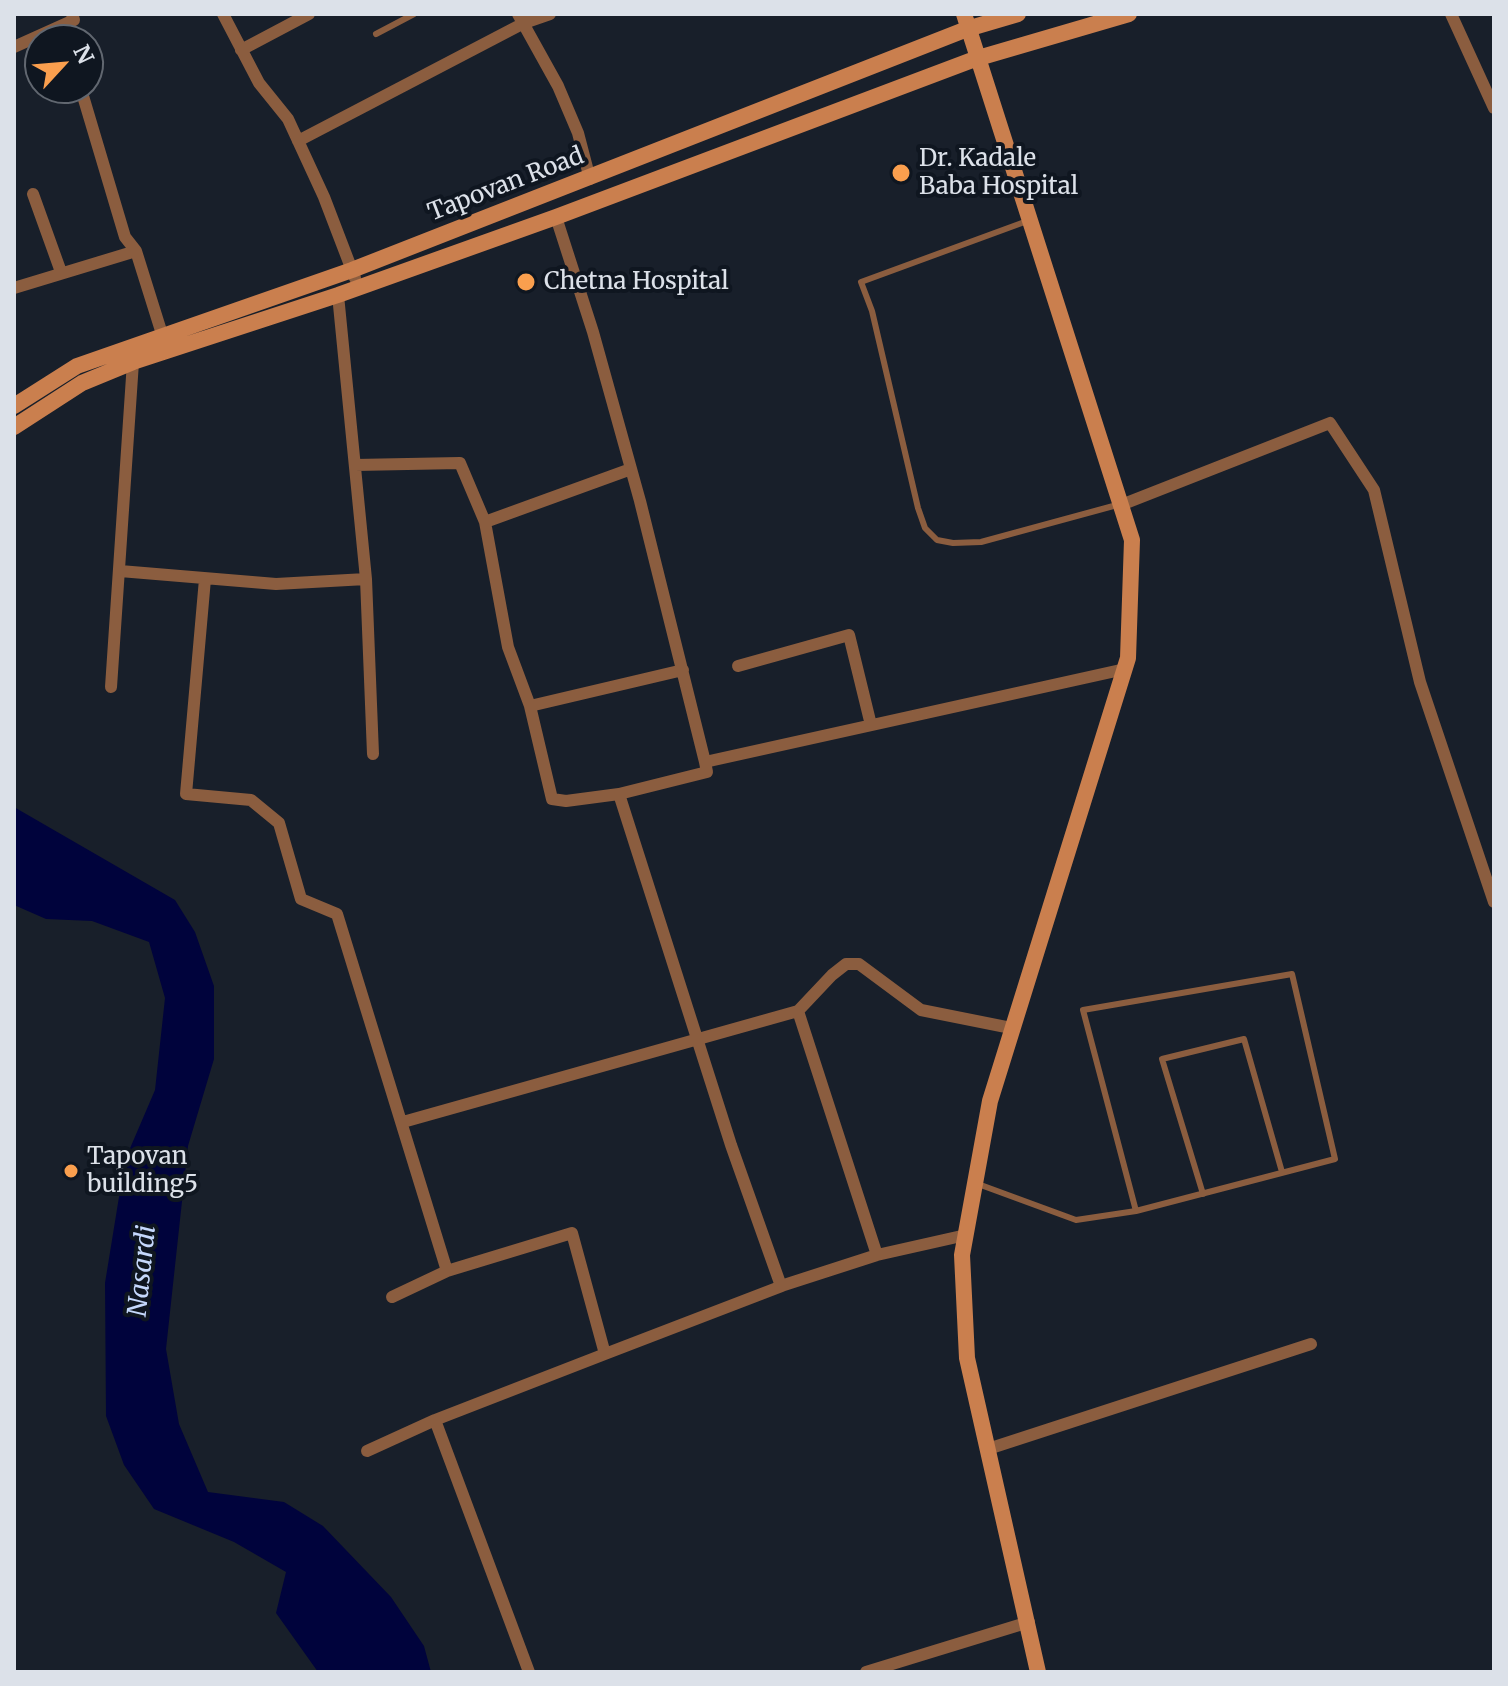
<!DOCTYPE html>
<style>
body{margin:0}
#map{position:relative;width:1508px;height:1686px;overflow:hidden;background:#181f2a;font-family:Merriweather,serif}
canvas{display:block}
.frame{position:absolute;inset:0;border:16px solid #dce1e9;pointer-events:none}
.north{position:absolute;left:24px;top:24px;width:80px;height:80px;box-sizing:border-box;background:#0f1620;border:2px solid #616770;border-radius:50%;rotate:64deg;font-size:22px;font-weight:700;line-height:32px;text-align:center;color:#dce1e9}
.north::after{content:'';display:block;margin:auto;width:28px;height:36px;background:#fa9f4e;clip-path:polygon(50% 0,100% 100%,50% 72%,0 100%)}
</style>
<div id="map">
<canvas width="1508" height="1686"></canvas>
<div class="frame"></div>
<div class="north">N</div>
</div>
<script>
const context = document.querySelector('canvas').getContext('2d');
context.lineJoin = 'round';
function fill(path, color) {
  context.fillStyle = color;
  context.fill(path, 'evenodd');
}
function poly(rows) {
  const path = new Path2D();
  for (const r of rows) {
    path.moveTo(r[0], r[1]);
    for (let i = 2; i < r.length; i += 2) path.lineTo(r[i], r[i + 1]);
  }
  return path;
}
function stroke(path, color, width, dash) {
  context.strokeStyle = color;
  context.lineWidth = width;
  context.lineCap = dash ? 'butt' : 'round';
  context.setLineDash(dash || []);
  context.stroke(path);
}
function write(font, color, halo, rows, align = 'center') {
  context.font = font + ' Merriweather,serif';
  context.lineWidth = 8;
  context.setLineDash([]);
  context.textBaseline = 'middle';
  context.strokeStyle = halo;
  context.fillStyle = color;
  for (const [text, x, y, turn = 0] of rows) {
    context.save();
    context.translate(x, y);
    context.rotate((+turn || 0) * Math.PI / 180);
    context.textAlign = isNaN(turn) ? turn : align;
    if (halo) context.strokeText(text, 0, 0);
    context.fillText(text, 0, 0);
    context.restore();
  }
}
fill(poly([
 [14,807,175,900,195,932,214,986,214,1059,188,1146,166,1349,179,1424,208,1492,284,1502,323,1526,391,1597,424,1646,431,1672,318,1672,276,1613,286,1572,234,1542,154,1509,124,1465,106,1416,105,1283,125,1160,155,1090,165,998,149,942,92,921,46,919,14,905]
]), '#00033c');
stroke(poly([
 [376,34,414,14],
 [1030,220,861,282,872,311,918,508,925,528,937,540,953,543,981,542,1117,505],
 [978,1184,1076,1220,1136,1211,1335,1159,1292,974,1083,1010,1136,1211],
 [1203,1194,1162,1059,1244,1039,1282,1172]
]), '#8b5d3f', 6);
stroke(poly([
 [223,14,259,83,288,119,324,197,355,278],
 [518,14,558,86,578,133,590,179],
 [1451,14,1494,108],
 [14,47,74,20,72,14],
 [241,50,309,14],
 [83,96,125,237,136,251,162,334],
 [298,141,524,23,550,14],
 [33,194,61,272],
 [556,217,593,332,640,501,705,762,1125,669],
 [14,288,136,251],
 [355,465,460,463,485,522,508,647,530,706,552,799,566,801,619,794],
 [1121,505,1330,423,1374,490,1420,682,1494,902],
 [485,522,631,469],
 [120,571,276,584,366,579,338,295],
 [205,579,186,794,251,800,279,823,301,899,337,914,447,1271],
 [366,579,373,754],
 [738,666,849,635,871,725],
 [111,687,133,362],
 [530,706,683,670],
 [705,762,707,772,619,794,731,1145,781,1286,877,1255,966,1235],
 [798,1011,832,975,846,964,859,964,921,1010,1011,1028],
 [403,1122,798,1011,877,1255],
 [392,1297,447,1271,572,1233,605,1354,782,1286],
 [435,1420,529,1672],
 [988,1449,1311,1344],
 [367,1451,435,1420,605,1354],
 [866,1672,1029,1622]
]), '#8b5d3f', 12);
stroke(poly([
 [964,14,1132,540,1128,658,990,1101,962,1255,967,1358,1038,1672],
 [14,406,77,366,352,270,967,29,1018,14],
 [14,427,82,383,133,362,338,295,556,217,975,59,1129,14]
]), '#ca7f4e', 16);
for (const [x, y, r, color] of [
 [901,173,10,"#fa9f4e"],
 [526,282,10,"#fa9f4e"],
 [71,1171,8,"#fa9f4e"]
]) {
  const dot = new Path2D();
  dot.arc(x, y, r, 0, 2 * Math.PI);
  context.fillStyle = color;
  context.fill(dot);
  stroke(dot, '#0f1620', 3);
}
write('24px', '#dce1e9', '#0f1620', [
 ["Dr. Kadale",919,159],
 ["Baba Hospital",919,187],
 ["Chetna Hospital",544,282],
 ["Tapovan",87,1157],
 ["building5",87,1185]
], 'left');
write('24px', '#dce1e9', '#0f1620', [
 ["Tapovan Road",506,185,-21]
]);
write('italic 26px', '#c5d8fc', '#0f1620', [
 ["Nasardi",143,1271,-84]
]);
</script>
